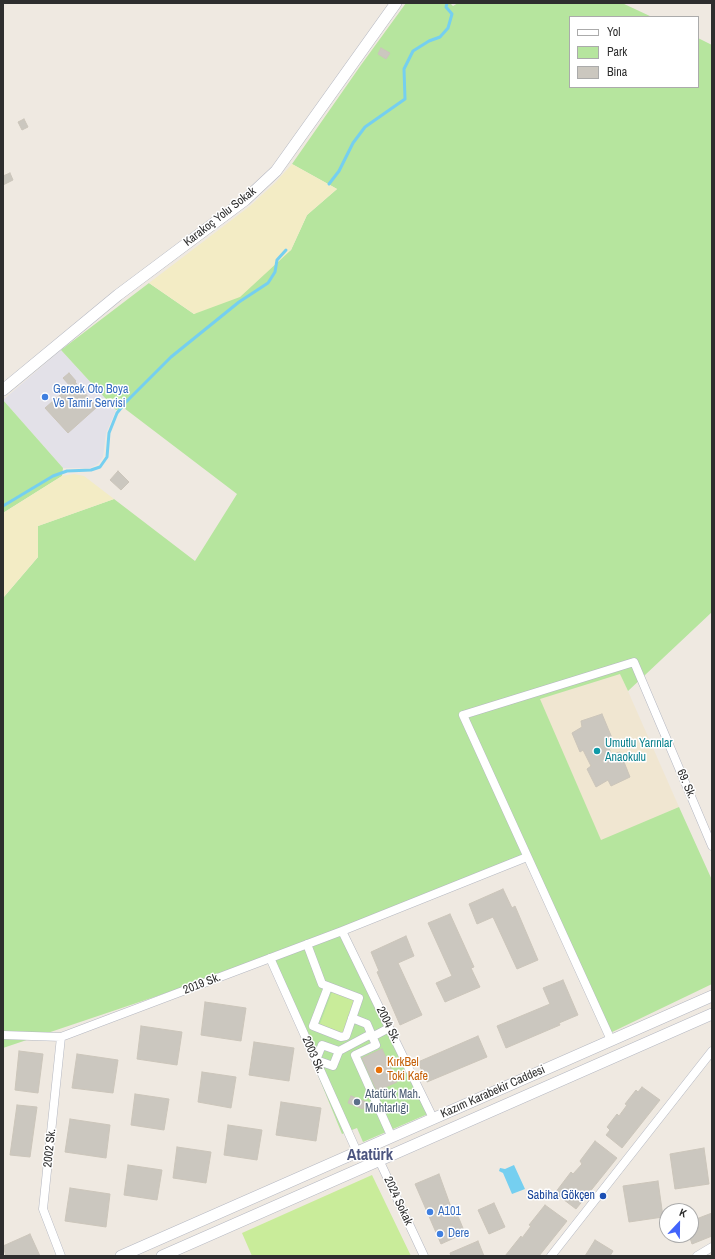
<!DOCTYPE html>
<meta charset="utf-8">
<style>
body{margin:0}
#map{position:relative;width:715px;height:1259px;overflow:hidden;background:#efe9e1;font-family:"Archivo Narrow",sans-serif}
canvas{display:block}
.frame{position:absolute;inset:0;border:4px solid #2e2e2e;pointer-events:none}
.legend{position:absolute;left:569px;top:16px;width:130px;height:72px;box-sizing:border-box;background:#fff;border:1px solid #ababab;margin:0;padding:5px 7px;list-style:none;font-size:12px;color:#2e2e2e}
.legend li{display:flex;align-items:center;gap:8px;height:20px}
.legend b{width:20px;border:1px solid #ababab}
.north{position:absolute;left:659px;top:1203px;width:40px;height:40px;box-sizing:border-box;background:#fff;border:1px solid #ababab;border-radius:50%;rotate:22deg;font-size:11px;font-weight:700;line-height:16px;text-align:center;color:#2e2e2e}
.north::after{content:'';display:block;margin:auto;width:14px;height:18px;background:#4264fb;clip-path:polygon(50% 0,100% 100%,50% 72%,0 100%)}
</style>
<div id="map">
<canvas width="715" height="1259"></canvas>
<div class="frame"></div>
<ul class="legend">
<li><b style="height:5px;background:#fff"></b>Yol</li>
<li><b style="height:11px;background:#b6e59e"></b>Park</li>
<li><b style="height:11px;background:#cbc7bf"></b>Bina</li>
</ul>
<div class="north">K</div>
</div>
<script>
const context = document.querySelector('canvas').getContext('2d');
context.lineJoin = 'round';
function fill(path, color) {
  context.fillStyle = color;
  context.fill(path, 'evenodd');
}
function poly(rows) {
  const path = new Path2D();
  for (const r of rows) {
    path.moveTo(r[0], r[1]);
    for (let i = 2; i < r.length; i += 2) path.lineTo(r[i], r[i + 1]);
  }
  return path;
}
function stroke(path, color, width, dash) {
  context.strokeStyle = color;
  context.lineWidth = width;
  context.lineCap = dash ? 'butt' : 'round';
  context.setLineDash(dash || []);
  context.stroke(path);
}
function write(font, color, halo, rows, align = 'center') {
  context.font = font + ' "Archivo Narrow",sans-serif';
  context.lineWidth = 3;
  context.setLineDash([]);
  context.textBaseline = 'middle';
  context.strokeStyle = halo;
  context.fillStyle = color;
  for (const [text, x, y, turn = 0] of rows) {
    context.save();
    context.translate(x, y);
    context.rotate((+turn || 0) * Math.PI / 180);
    context.textAlign = isNaN(turn) ? turn : align;
    if (halo) context.strokeText(text, 0, 0);
    context.fillText(text, 0, 0);
    context.restore();
  }
}
fill(poly([
 [61,350,116,410,106,433,103,457,98,464,90,468,63,468,3,400]
]), '#e3e1e8');
fill(poly([
 [620,673,679,807,601,841,539,699]
]), '#f0e6d1');
fill(poly([
 [406,3,450,3,453,6,458,3,622,3,652,17,570,17,570,87,698,87,698,38,712,45,712,612,628,691,620,674,540,699,601,840,679,807,712,880,712,984,608,1034,527,857,342,931,430,1113,363,1142,357,1128,342,1134,270,958,3,1048,3,598,38,557,38,526,114,499,195,561,237,494,124,408,116,410,61,350,149,283,194,314,291,250,307,215,337,189,292,164,361,65],
 [3,400,63,468,62,476,3,513]
]), '#b6e59e');
fill(poly([
 [292,164,337,189,307,215,291,250,240,297,194,314,149,283,250,206,275,183],
 [74,474,84,476,114,499,38,526,38,557,3,598,3,513,62,476]
]), '#f3ecc5');
fill(poly([
 [332,992,355,1001,343,1034,320,1024],
 [372,1175,411,1256,252,1256,242,1233]
]), '#c9ec9a');
fill(poly([
 [514,1165,525,1189,512,1194,503,1173,499,1171,500,1168,505,1169]
]), '#75cff0');
stroke(poly([
 [329,184,339,171,353,143,365,127,405,99,404,69,413,51,429,41,440,37,448,28,452,14,446,7,447,3],
 [3,506,53,476,67,471,91,470,100,467,107,457,109,433,117,413,125,403,171,357,239,302,268,283,275,272,277,260,286,250]
]), '#75cff0', 3);
const building = poly([
 [381,48,390,53,386,59,378,54,381,48],
 [24,119,28,127,22,130,18,122,24,119],
 [10,173,13,180,3,185,3,176,10,173],
 [69,373,76,381,70,386,63,378,69,373],
 [75,382,97,407,68,433,45,408,75,382],
 [118,471,129,482,121,490,110,480,118,471],
 [602,714,612,738,606,742,612,755,620,752,630,777,611,786,608,780,596,787,587,769,591,766,583,750,580,752,572,733,582,727,581,721,602,714],
 [503,889,512,908,515,906,538,960,517,969,493,917,477,924,469,904,503,889],
 [450,914,474,967,471,968,480,987,445,1002,436,983,452,976,428,923,450,914],
 [406,936,414,956,398,963,422,1015,400,1025,377,972,379,971,371,952,406,936],
 [563,980,578,1015,559,1023,560,1025,506,1048,497,1026,550,1004,543,988,563,980],
 [205,1002,246,1008,241,1041,201,1035,205,1002],
 [141,1026,182,1032,177,1065,137,1059,141,1026],
 [478,1036,487,1057,427,1082,418,1062,478,1036],
 [254,1042,294,1048,289,1081,249,1075,254,1042],
 [382,1049,397,1082,377,1091,362,1058,382,1049],
 [19,1051,43,1054,38,1093,15,1090,19,1051],
 [77,1054,118,1060,113,1093,72,1088,77,1054],
 [202,1072,236,1077,231,1108,198,1102,202,1072],
 [642,1087,660,1100,622,1148,606,1135,610,1130,607,1127,617,1114,619,1116,627,1105,625,1104,636,1090,638,1092,642,1087],
 [135,1094,169,1099,164,1130,131,1125,135,1094],
 [351,1096,366,1102,363,1109,348,1103,351,1096],
 [281,1102,321,1108,316,1141,276,1135,281,1102],
 [17,1105,37,1107,30,1157,10,1155,17,1105],
 [70,1119,110,1125,106,1158,65,1152,70,1119],
 [228,1125,262,1130,257,1160,224,1155,228,1125],
 [595,1141,617,1158,576,1209,555,1193,571,1172,573,1174,582,1164,580,1161,595,1141],
 [177,1147,211,1152,206,1183,173,1178,177,1147],
 [704,1148,709,1184,675,1189,670,1154,704,1148],
 [128,1165,162,1170,157,1200,124,1195,128,1165],
 [439,1174,452,1210,455,1209,465,1233,441,1244,415,1184,439,1174],
 [658,1181,663,1217,629,1222,623,1186,658,1181],
 [70,1188,110,1194,106,1227,65,1221,70,1188],
 [494,1203,505,1227,489,1234,478,1210,494,1203],
 [545,1205,567,1221,539,1256,505,1256,521,1236,522,1238,531,1226,529,1225,545,1205],
 [712,1213,712,1236,692,1244,689,1235,691,1235,691,1221,712,1213],
 [30,1234,40,1256,6,1256,3,1246,30,1234],
 [595,1240,613,1251,610,1256,585,1256,595,1240],
 [478,1241,484,1256,451,1256,450,1253,478,1241]
]);
fill(building, '#cbc7bf');
stroke(building, '#cbc5ba', 1);
const street = poly([
 [342,931,433,1118],
 [307,944,322,984,359,998,346,1036,341,1037,313,1026,328,987],
 [270,958,357,1152],
 [352,1018,367,1024,376,1045,355,1055,389,1131],
 [3,1035,61,1037,342,931,527,857],
 [61,1037,43,1209,61,1256],
 [372,1037,389,1028],
 [611,1040,463,715,634,662,712,846],
 [339,1051,333,1066,316,1060,322,1045,339,1051,371,1034],
 [372,1145,424,1256],
 [551,1256,712,1051],
 [697,1256,712,1247]
]);
const secondary = poly([
 [3,390,118,295,245,200,276,171,396,3],
 [121,1256,712,996],
 [162,1256,712,1014]
]);
stroke(street, '#b4b7c1', 9);
stroke(secondary, '#b4b7c1', 12);
stroke(street, '#fff', 8);
stroke(secondary, '#fff', 11);
for (const [x, y, r, color] of [
 [45,397,4,"#3f7fe0"],
 [597,751,4,"#0f9aa8"],
 [379,1070,4,"#e8710a"],
 [357,1102,4,"#5c6f8a"],
 [603,1196,4,"#1a4fb4"],
 [430,1212,4,"#3f7fe0"],
 [440,1234,4,"#3f7fe0"]
]) {
  const dot = new Path2D();
  dot.arc(x, y, r, 0, 2 * Math.PI);
  context.fillStyle = color;
  context.fill(dot);
  stroke(dot, '#fff', 1.5);
}
write('12px', '#2e2e2e', '#fff', [
 ["Karakoç Yolu Sokak",220,217,-38],
 ["69. Sk.",686,784,67],
 ["2019 Sk.",202,984,-21],
 ["2004 Sk.",388,1025,64],
 ["2003 Sk.",313,1055,66],
 ["Kazım Karabekir Caddesi",493,1092,-24],
 ["2002 Sk.",50,1148,-84],
 ["2024 Sokak",398,1201,65]
]);
write('12px', '#366cbe', '#fff', [
 ["Gercek Oto Boya",53,390],
 ["Ve Tamir Servisi",53,404],
 ["A101",438,1212],
 ["Dere",448,1234]
], 'left');
write('12px', '#0d838f', '#fff', [
 ["Umutlu Yarınlar",605,744],
 ["Anaokulu",605,758]
], 'left');
write('12px', '#c56008', '#fff', [
 ["KırkBel",387,1063],
 ["Toki Kafe",387,1077]
], 'left');
write('12px', '#4e5e75', '#fff', [
 ["Atatürk Mah.",365,1095],
 ["Muhtarlığı",365,1109]
], 'left');
write('12px', '#164399', '#fff', [
 ["Sabiha Gökçen",595,1196]
], 'right');
write('bold 16px', '#4d5680', '#fff', [
 ["Atatürk",370,1156]
]);
</script>
